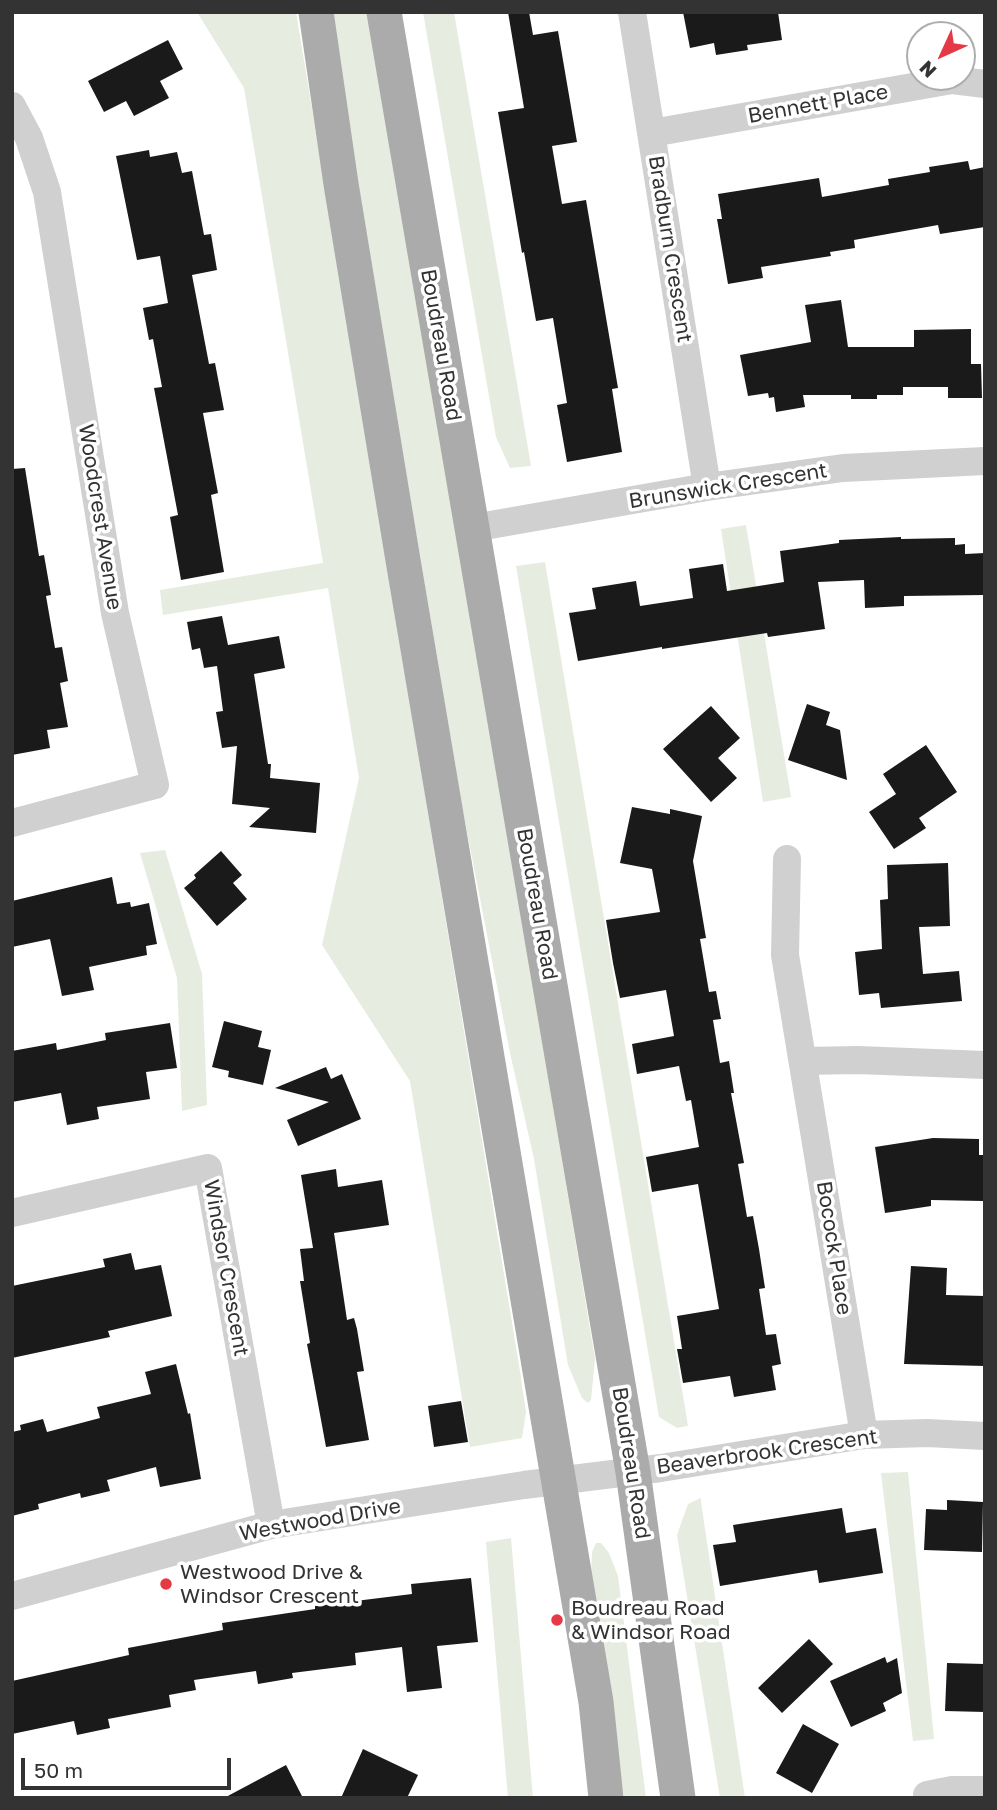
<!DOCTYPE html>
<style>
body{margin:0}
#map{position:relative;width:997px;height:1810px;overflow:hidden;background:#fff;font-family:"Golos Text",sans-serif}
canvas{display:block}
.frame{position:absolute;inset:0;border:14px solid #333;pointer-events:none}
.north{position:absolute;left:906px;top:21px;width:70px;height:70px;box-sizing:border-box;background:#fff;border:2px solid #adadad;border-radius:50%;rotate:225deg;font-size:19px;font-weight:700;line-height:28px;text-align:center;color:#333}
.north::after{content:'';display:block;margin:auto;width:24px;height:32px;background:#e63946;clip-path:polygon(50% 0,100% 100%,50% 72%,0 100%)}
.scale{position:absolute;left:21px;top:1758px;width:210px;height:32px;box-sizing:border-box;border:4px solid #333;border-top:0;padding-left:9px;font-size:21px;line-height:24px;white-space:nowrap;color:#333;-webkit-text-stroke:5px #fff;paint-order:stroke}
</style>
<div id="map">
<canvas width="997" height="1810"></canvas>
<div class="frame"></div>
<div class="north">N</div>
<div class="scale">50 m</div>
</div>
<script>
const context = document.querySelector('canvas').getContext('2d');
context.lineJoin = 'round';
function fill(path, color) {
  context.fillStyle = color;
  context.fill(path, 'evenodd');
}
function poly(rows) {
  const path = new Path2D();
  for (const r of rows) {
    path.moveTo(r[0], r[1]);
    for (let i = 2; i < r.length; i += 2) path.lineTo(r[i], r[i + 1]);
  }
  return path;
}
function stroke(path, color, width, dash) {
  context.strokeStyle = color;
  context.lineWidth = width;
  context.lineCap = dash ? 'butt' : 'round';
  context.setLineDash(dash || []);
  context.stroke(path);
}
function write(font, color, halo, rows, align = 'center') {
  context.font = font + ' "Golos Text",sans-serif';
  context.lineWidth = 7;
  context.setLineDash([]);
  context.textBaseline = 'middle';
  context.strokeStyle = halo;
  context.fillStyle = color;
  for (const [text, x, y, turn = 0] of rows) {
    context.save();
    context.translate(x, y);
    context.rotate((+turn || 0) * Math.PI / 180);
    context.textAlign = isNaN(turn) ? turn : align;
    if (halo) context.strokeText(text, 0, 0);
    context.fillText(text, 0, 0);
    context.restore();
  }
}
fill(poly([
 [197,12,296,12,519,1365,526,1412,522,1438,470,1447,410,1081,322,945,359,778,328,588,163,615,160,590,323,563,244,88],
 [332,12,371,12,595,1359,591,1400,588,1403,582,1398,568,1365,534,1159,510,1053,462,806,353,156],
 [423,12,454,12,531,466,510,468,496,437],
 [746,525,791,797,763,802,721,529],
 [545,562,688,1426,677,1428,659,1417,516,566],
 [165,850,202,974,207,1105,182,1111,177,978,140,853],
 [908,1472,934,1739,913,1741,881,1473],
 [701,1498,701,1502,745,1798,720,1798,677,1535,688,1504],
 [511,1538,533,1798,508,1798,498,1682,486,1542],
 [596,1543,601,1543,609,1553,618,1576,646,1798,624,1798,591,1575,592,1552]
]), '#e6ecdf');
fill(poly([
 [508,12,529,12,533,35,558,31,577,142,552,146,562,204,586,200,618,388,612,389,622,452,567,462,557,405,567,403,553,318,536,321,524,252,522,253,498,112,524,108],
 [683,12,778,12,782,40,747,45,748,50,716,55,714,43,690,48],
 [168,40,183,69,160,81,169,98,134,116,126,101,104,112,88,81],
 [149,150,150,157,177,152,182,173,192,171,204,235,211,234,217,270,192,275,209,364,215,363,224,410,203,413,218,493,211,495,224,572,181,580,170,517,178,515,154,388,162,387,153,339,149,340,143,308,168,303,160,256,137,260,116,156],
 [968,161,970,170,985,167,985,227,940,234,938,225,854,240,855,248,830,252,831,256,761,267,763,278,728,284,717,219,722,219,718,194,819,178,822,197,889,185,888,179,930,172,929,167],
 [841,300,848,347,914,347,914,330,971,329,971,364,981,364,982,398,948,398,948,387,903,387,903,395,877,395,877,399,851,399,851,395,803,395,805,407,776,412,774,397,769,398,768,393,748,396,740,355,811,342,805,305],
 [25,468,39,556,44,555,51,595,46,596,55,648,62,647,68,681,60,683,68,727,47,730,50,748,12,755,12,469],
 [901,537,901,539,955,538,955,545,965,544,965,554,985,553,985,595,904,596,904,606,865,608,864,580,818,582,825,629,768,637,767,633,662,649,662,647,578,661,569,613,596,609,592,588,636,581,640,606,693,598,689,569,723,564,727,591,784,582,780,551,839,543,839,540],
 [222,616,228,645,279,636,285,668,254,674,268,764,271,764,270,778,320,783,316,833,249,827,270,808,232,804,237,746,222,748,216,712,223,711,217,666,204,668,200,648,192,650,187,622],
 [807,704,830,712,826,725,840,730,847,780,788,760],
 [711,706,740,738,718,758,737,778,711,802,663,749],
 [926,745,957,792,919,818,926,828,894,849,869,812,896,794,883,774],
 [632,807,670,814,670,809,702,816,693,861,706,938,700,939,709,992,716,991,721,1019,713,1020,720,1063,729,1061,734,1093,731,1093,744,1163,738,1164,747,1217,753,1216,759,1249,765,1288,759,1289,766,1335,776,1334,781,1364,772,1366,776,1390,734,1397,730,1376,683,1383,677,1349,682,1349,677,1316,719,1309,698,1184,652,1192,646,1157,699,1147,691,1100,686,1101,679,1066,637,1074,632,1044,674,1036,666,990,620,998,613,963,606,920,660,912,652,869,620,863],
 [221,851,242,875,233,883,247,899,217,926,184,888,196,878,194,875],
 [948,863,950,926,919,927,923,974,959,971,962,1001,881,1008,879,993,859,995,855,952,882,949,880,900,888,899,887,865],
 [112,877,117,904,130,902,131,907,149,903,157,944,146,946,147,955,89,967,94,990,62,996,50,939,12,947,12,901],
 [224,1021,262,1031,258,1047,271,1050,263,1085,228,1077,229,1071,212,1067],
 [170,1023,177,1068,146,1072,150,1099,97,1107,99,1119,67,1125,61,1093,12,1102,12,1051,56,1043,57,1050,106,1040,105,1033],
 [326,1067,331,1079,342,1074,361,1119,298,1146,287,1120,329,1102,275,1088],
 [933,1138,979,1139,979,1155,985,1155,985,1198,983,1201,931,1200,931,1206,885,1213,875,1147],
 [336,1169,338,1187,382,1180,389,1225,334,1233,347,1320,354,1318,357,1329,364,1371,357,1372,369,1440,326,1447,307,1344,310,1343,300,1281,304,1281,300,1249,313,1248,301,1175],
 [131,1253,135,1270,161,1265,172,1316,108,1331,110,1337,12,1358,12,1286,105,1267,103,1259],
 [911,1266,947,1268,946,1295,985,1296,985,1366,904,1364],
 [176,1364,188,1414,190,1413,201,1479,160,1487,156,1467,107,1480,110,1491,81,1498,80,1493,38,1504,39,1509,12,1516,12,1432,21,1430,20,1425,43,1419,47,1432,100,1418,97,1407,151,1394,145,1372],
 [461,1401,468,1442,434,1447,428,1406],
 [947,1500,983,1502,982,1552,924,1550,926,1509,947,1510],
 [842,1508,846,1533,876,1528,883,1573,819,1583,817,1570,720,1586,713,1545,736,1542,733,1525],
 [471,1578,478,1642,437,1646,442,1688,407,1692,402,1647,355,1653,356,1665,292,1673,293,1678,258,1684,256,1671,194,1680,196,1690,169,1695,171,1707,108,1719,110,1728,77,1735,74,1721,12,1734,12,1681,129,1655,128,1648,223,1630,222,1623,315,1609,315,1606,412,1594,411,1584],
 [809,1639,833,1664,782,1713,758,1688],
 [885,1657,887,1663,897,1658,902,1693,883,1703,886,1711,851,1727,830,1681],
 [947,1663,985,1664,985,1712,945,1711],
 [803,1724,839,1744,812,1793,776,1773],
 [363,1749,418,1775,407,1798,341,1798],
 [286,1765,303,1798,224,1798]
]), '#1a1a1a');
stroke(poly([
 [632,12,707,487],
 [12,106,29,138,47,192,115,613,155,785,12,823],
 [652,133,952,80,985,84],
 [473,528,707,487,843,468,985,461],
 [787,859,785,955,864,1435],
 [803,1061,858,1060,985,1065],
 [12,1213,208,1168,271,1525],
 [12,1596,271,1525,524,1485,661,1468,864,1435,927,1433,985,1436],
 [928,1798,927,1795,952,1790,985,1790]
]), '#d0d0d0', 28);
stroke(poly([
 [316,12,341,184,404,566,596,1702,606,1798],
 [384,12,633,1472,678,1798]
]), '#ababab', 35);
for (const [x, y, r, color] of [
 [166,1584,7,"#e63946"],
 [557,1620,7,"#e63946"]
]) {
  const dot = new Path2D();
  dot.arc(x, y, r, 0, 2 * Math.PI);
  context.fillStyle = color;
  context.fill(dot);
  stroke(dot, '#fff', 2.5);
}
write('21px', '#333', '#fff', [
 ["Bennett Place",818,104,-10],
 ["Bradburn Crescent",670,249,81],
 ["Boudreau Road",441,345,80],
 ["Brunswick Crescent",728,486,-9],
 ["Woodcrest Avenue",100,517,81],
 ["Boudreau Road",537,904,80],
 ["Bocock Place",834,1248,81],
 ["Windsor Crescent",226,1268,80],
 ["Beaverbrook Crescent",767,1452,-8],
 ["Boudreau Road",631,1463,81],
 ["Westwood Drive",320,1520,-10]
]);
write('21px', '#333', '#fff', [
 ["Westwood Drive &",180,1572],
 ["Windsor Crescent",180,1596],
 ["Boudreau Road",571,1608],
 ["& Windsor Road",571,1632]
], 'left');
</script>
